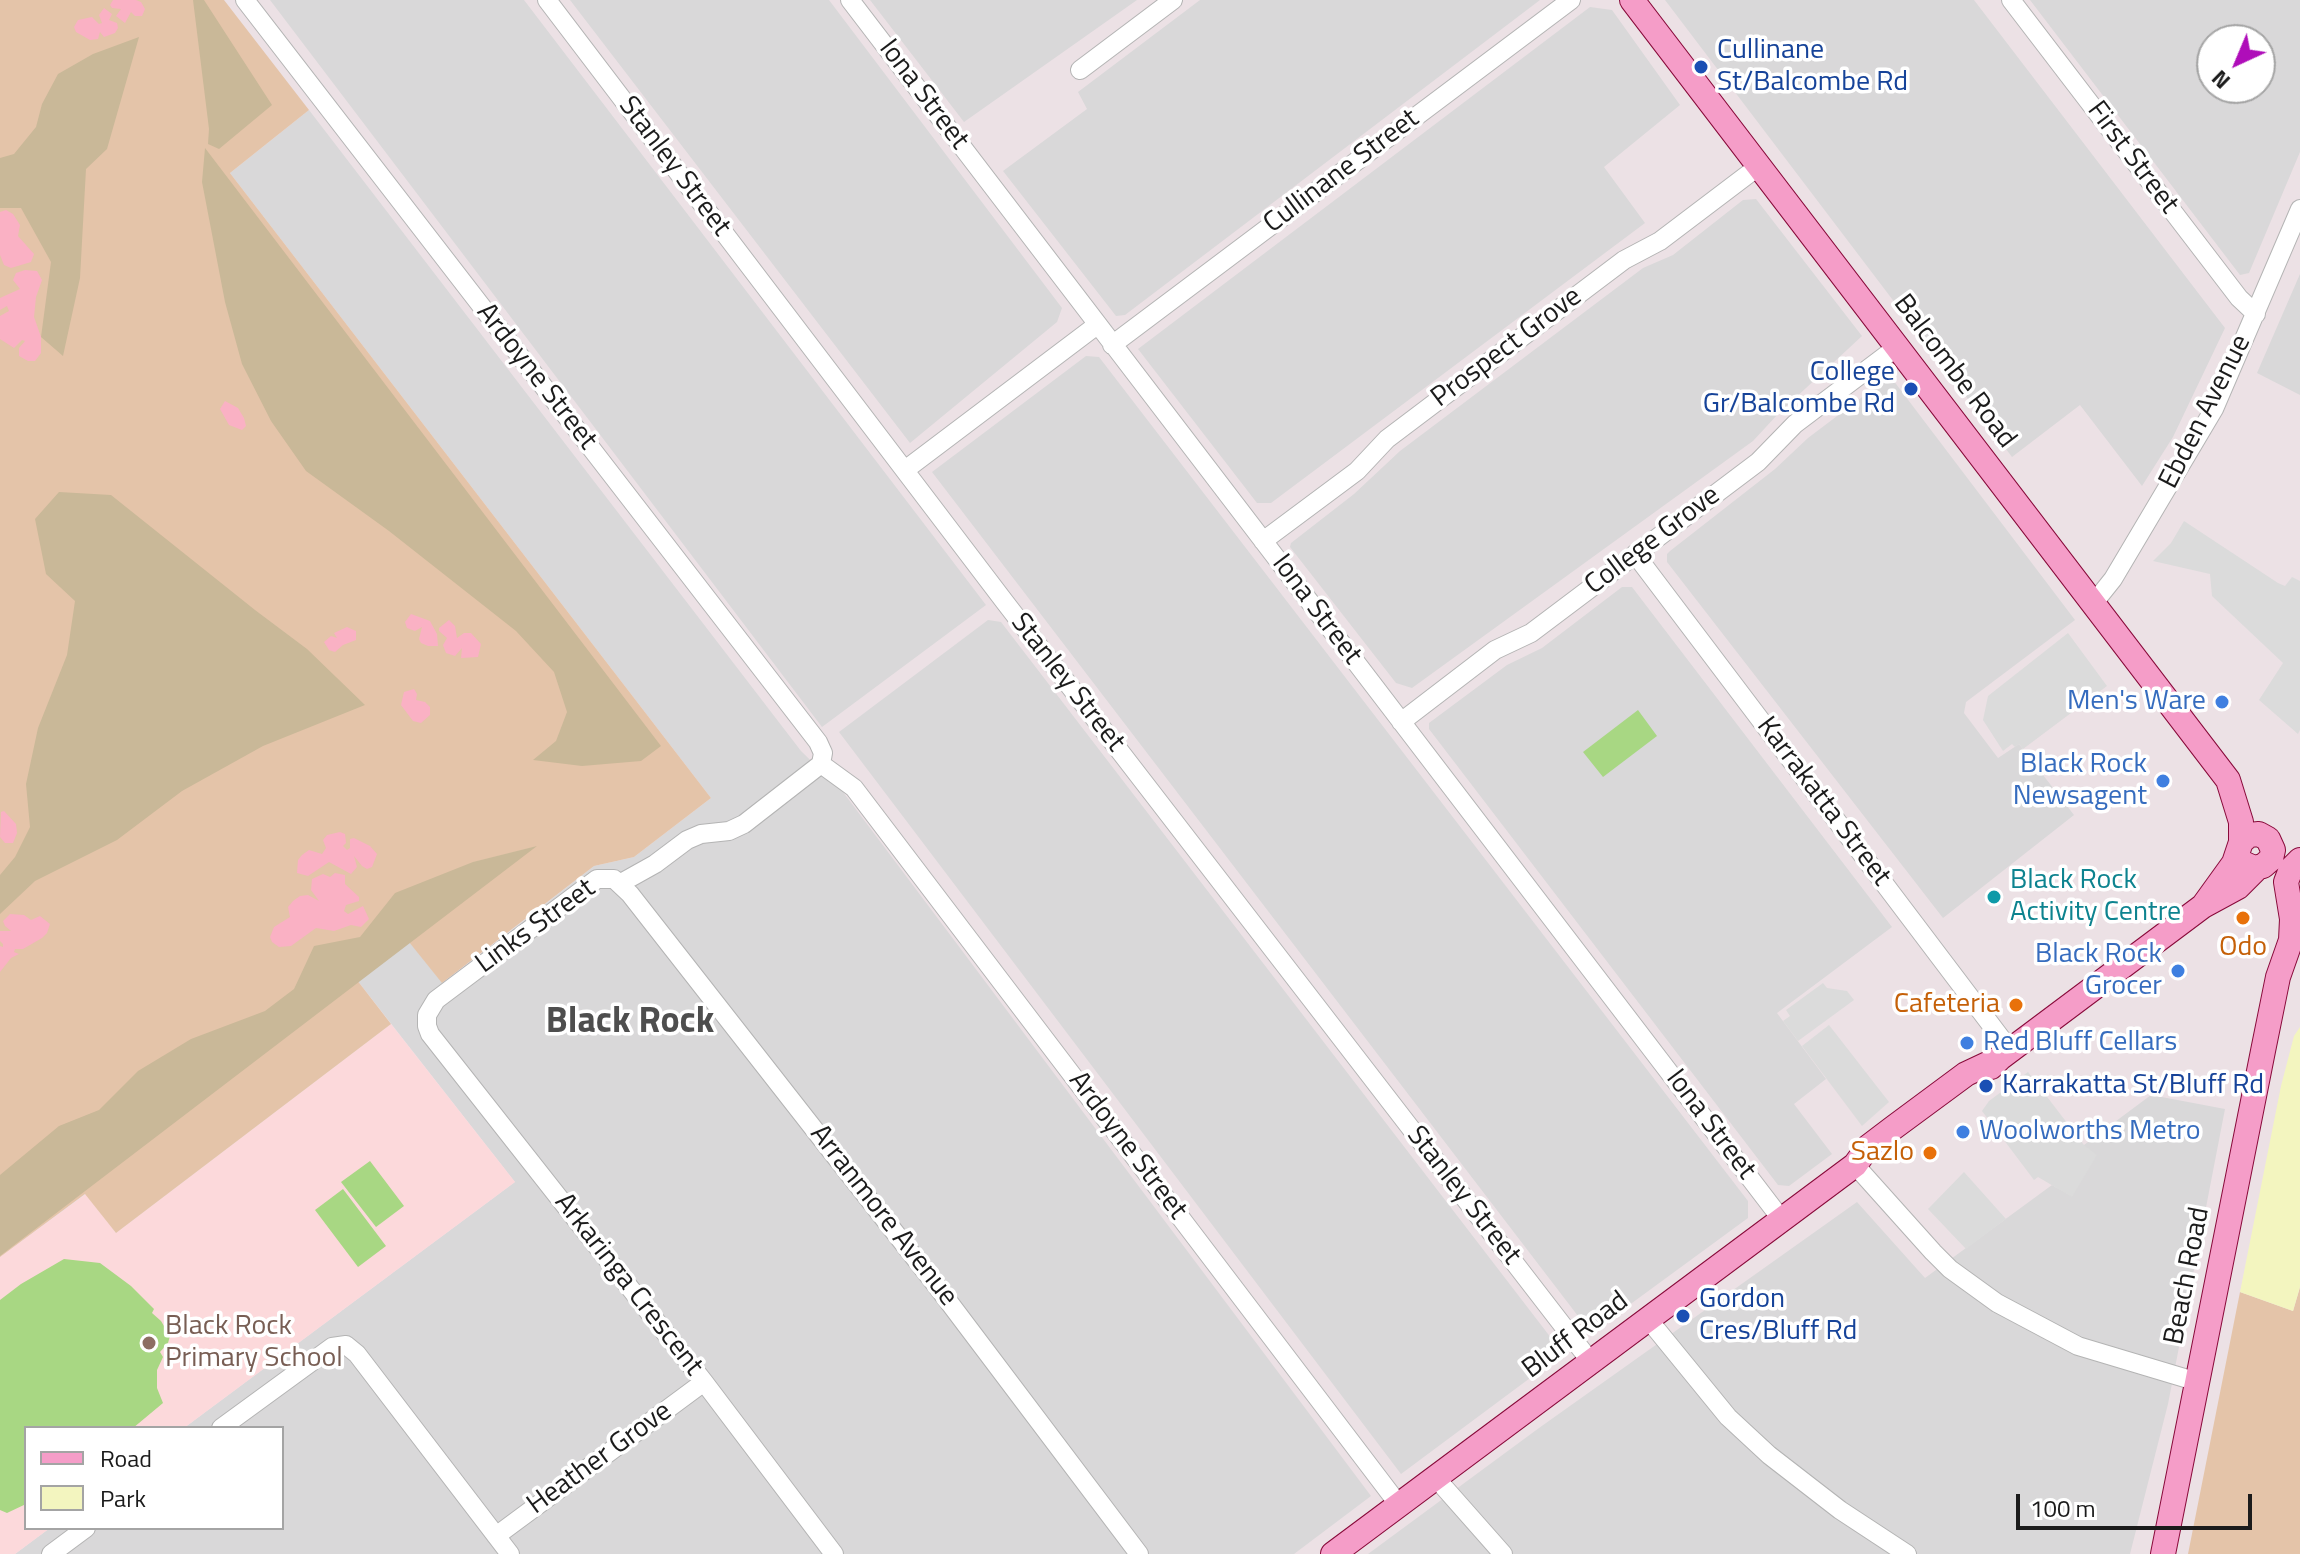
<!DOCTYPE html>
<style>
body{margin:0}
#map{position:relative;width:2300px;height:1554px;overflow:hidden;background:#ece1e5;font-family:"Titillium Web",sans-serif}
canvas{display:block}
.legend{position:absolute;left:24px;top:1426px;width:260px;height:104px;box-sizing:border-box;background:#fff;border:2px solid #a4a4a4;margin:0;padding:10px 14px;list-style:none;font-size:24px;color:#1b1b1b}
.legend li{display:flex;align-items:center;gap:16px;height:40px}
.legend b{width:40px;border:2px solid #a4a4a4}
.north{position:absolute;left:2196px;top:24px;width:80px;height:80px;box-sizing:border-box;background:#fff;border:2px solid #a4a4a4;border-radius:50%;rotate:224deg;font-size:22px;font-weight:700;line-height:32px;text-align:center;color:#1b1b1b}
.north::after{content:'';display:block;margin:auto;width:28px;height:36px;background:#af0db9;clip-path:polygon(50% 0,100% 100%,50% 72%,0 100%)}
.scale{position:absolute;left:2016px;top:1494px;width:236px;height:36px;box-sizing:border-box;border:4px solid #1b1b1b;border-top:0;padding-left:10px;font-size:24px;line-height:28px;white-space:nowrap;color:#1b1b1b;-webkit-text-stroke:6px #fff;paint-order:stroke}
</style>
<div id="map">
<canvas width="2300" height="1554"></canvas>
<ul class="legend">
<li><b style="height:10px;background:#f59dc8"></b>Road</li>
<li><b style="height:22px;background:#f3f5bf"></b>Park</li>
</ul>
<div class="north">N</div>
<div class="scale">100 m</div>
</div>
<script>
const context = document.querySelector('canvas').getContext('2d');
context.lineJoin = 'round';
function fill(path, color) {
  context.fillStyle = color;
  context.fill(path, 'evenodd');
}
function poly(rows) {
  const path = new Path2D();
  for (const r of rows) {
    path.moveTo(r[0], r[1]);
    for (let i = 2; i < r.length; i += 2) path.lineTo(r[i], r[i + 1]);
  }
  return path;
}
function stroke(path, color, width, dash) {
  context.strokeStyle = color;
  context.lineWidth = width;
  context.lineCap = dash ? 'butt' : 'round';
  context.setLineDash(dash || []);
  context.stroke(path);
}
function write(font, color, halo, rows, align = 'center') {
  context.font = font + ' "Titillium Web",sans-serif';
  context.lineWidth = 7;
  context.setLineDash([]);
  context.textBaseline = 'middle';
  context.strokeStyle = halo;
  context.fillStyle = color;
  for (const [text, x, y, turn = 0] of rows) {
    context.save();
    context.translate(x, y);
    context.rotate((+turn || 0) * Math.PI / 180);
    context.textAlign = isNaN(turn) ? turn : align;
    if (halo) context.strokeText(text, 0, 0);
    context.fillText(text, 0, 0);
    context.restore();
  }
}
fill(poly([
 [270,0,524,0,986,605,822,727],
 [570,0,829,0,1062,308,1057,322,910,443],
 [870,0,1137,0,964,122],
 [1200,0,1540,0,1125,315,1116,316,1003,171,1087,109,1078,92],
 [1665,0,1974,0,2225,328,2173,437,2142,486,2080,405,2012,457],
 [2030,0,2300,0,2300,152,2249,273,2240,275],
 [2212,40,2260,40,2260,88,2212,88],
 [1590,7,1612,10,1680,105,1604,167,1645,223,1271,503,1257,503,1138,349],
 [309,110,801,751,843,792,1371,1496,1294,1554,15,1554,50,1528,282,1528,282,1428,184,1428,515,1182,357,980,409,941,443,983,594,866,634,857,711,798,230,173],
 [1756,199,1862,336,1778,414,1753,441,1412,688,1396,683,1290,547,1291,543,1354,494,1400,451,1643,268,1673,255,1743,200],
 [2300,274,2300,395,2257,373],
 [1086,356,1099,357,1748,1201,1748,1218,1591,1333,932,472],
 [1890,376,2075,620,1966,702,1964,713,1998,758,2019,744,2074,815,1943,918,1667,562,1667,554,1670,551,1775,469,1808,438],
 [1622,587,1632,587,1892,927,1777,1013,1826,1079,1794,1104,1832,1154,1789,1186,1778,1185,1429,729,1429,723,1507,665,1542,648],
 [988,620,1001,622,1558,1347,1557,1358,1401,1474,839,732],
 [2151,1095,2225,1109,2168,1404,2130,1554,1368,1554,1539,1428,1857,1202,1925,1278,2052,1185,2072,1196,2084,1145]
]), '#d9d8d9');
fill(poly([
 [391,1024,515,1182,184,1428,26,1428,26,1528,50,1528,15,1554,0,1554,0,1257,86,1194,116,1233]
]), '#fcd9db');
fill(poly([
 [0,0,224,0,309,110,230,173,711,798,634,857,594,866,442,983,409,942,357,980,391,1024,116,1233,85,1194,0,1257],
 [2300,1287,2300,1554,2188,1554,2240,1292,2293,1311]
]), '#e4c4a9');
fill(poly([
 [193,0,204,0,272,105,219,149,208,144,209,129],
 [139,37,107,149,86,169,80,278,63,356,41,337,51,262,21,208,0,208,0,158,14,154,36,127,42,104,58,74,93,54],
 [205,148,661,746,641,761,582,766,533,760,556,741,567,712,554,672,516,631,389,531,306,471,271,421,242,364,225,302,202,182],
 [59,492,111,495,255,610,307,649,365,705,263,746,182,791,117,840,35,881,0,914,0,875,15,857,30,827,26,784,38,728,67,655,75,601,46,574,35,519],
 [537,846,0,1256,0,1175,59,1126,99,1110,138,1071,191,1039,265,1011,294,989,314,946,360,937,395,893,473,862]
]), '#c9b898');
fill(poly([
 [113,0,136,0,141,2,145,9,142,16,135,16,131,12,125,23,116,16,121,9,112,8,110,5],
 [104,8,112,14,109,20,117,23,118,28,115,33,104,37,100,32,98,39,90,40,76,32,74,27,78,20,92,17,99,24,102,23,99,15],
 [6,210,13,214,20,225,18,236,34,254,31,262,11,268,4,265,0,255,0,212],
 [25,270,37,271,42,280,36,297,34,317,41,337,41,353,35,361,28,361,19,356,19,348,25,341,22,340,14,348,0,339,0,316,9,311,7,306,0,310,0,298,20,289,13,280,16,273],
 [225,401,238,408,244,418,246,426,242,430,229,425,220,409],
 [411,614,430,621,437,634,438,646,428,646,421,643,419,639,422,627,415,631,407,628,405,622],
 [449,620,455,626,457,638,464,633,471,633,481,644,478,657,461,658,462,648,455,656,446,653,443,645,447,638,439,631,439,628],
 [347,627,356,631,356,640,343,645,335,652,329,650,324,642,331,636,337,638,334,633],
 [414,689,417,694,416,700,425,702,430,707,430,715,421,723,413,721,401,705,404,692],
 [4,811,16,824,17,833,13,843,5,843,0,837,1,812],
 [340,832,345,834,346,843,343,846,347,850,350,848,350,839,354,838,370,846,377,854,372,867,367,869,362,866,354,856,357,867,351,874,329,862,308,876,297,873,298,860,302,855,309,850,322,854,326,848,323,840,327,835],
 [335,873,345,875,345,884,359,897,359,901,346,905,344,911,348,914,363,906,369,919,361,927,351,925,334,931,316,928,291,946,279,947,272,942,270,937,274,927,290,917,288,907,293,901,300,896,308,895,319,901,311,890,312,879,323,874,330,877],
 [10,914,24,915,31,920,40,916,50,924,47,933,42,938,23,949,15,949,14,952,19,954,11,958,0,972,0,946,3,947,3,944,0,941,0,931,11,931,5,926,3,921]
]), '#fab1c4');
fill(poly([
 [2300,1027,2300,1287,2293,1311,2240,1292,2281,1086,2294,1036]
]), '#f3f5bf');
fill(poly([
 [1638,710,1657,736,1603,777,1583,752],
 [370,1161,404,1206,376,1227,341,1182],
 [343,1189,386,1246,358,1267,315,1210],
 [64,1259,100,1263,131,1286,154,1309,152,1313,161,1321,170,1336,168,1343,160,1352,163,1357,157,1370,157,1388,163,1403,133,1428,26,1428,26,1504,7,1513,0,1510,0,1300,21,1284]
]), '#a8d783');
fill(poly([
 [2184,521,2278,583,2285,586,2292,577,2300,581,2300,730,2298,734,2259,700,2283,663,2212,596,2210,574,2153,561,2171,543],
 [2068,633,2107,686,2023,749,2019,744,2015,747,2012,744,2003,751,1983,720,1988,696],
 [1823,983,1827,988,1847,991,1854,1000,1798,1041,1783,1021,1790,1016,1786,1010],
 [1829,1025,1889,1102,1862,1126,1802,1046],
 [2028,1072,2084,1145,2097,1155,2072,1197,2038,1177,2034,1180,1982,1111,1989,1101],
 [1964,1172,2006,1219,1966,1249,1928,1209]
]), '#dbdbdb');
const minor = poly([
 [245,0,818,742,823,753,821,764],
 [547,0,1004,601,1591,1362],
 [850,0,1782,1220],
 [2011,0,2239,298,2256,314],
 [1080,70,1173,0],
 [1112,345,1571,0],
 [905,470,1097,325],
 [1263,541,1357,471,1387,439,1624,260,1660,241,1759,166],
 [1635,554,2010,1050],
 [2093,604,2113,579,2214,409,2300,209],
 [1401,722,1495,650,1531,633,1758,462,1795,424,1897,347],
 [821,764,854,788,1399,1505],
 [621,883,655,864,687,840,701,834,729,831,744,824,821,764],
 [1855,1165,1933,1252,1950,1269,1997,1303,2078,1346,2198,1382],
 [1648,1319,1728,1417,1769,1455,1840,1510,1907,1554],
 [221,1428,332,1347,346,1345,357,1354,510,1554],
 [1435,1477,1503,1554],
 [496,1536,704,1382],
 [51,1554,86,1528],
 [834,1554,704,1382,430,1034,427,1026,427,1015,436,1000,597,879,614,879,630,894,936,1285,1139,1554]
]);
const major = poly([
 [1632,0,2228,780,2241,822,2241,842,2234,863,2203,906],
 [2241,842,2249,835,2259,834,2268,839,2273,850,2271,859,2263,866,2254,868,2243,863],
 [1991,1067,2000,1058,2203,906,2238,887,2257,868],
 [1333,1554,1855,1165,1868,1147,1893,1128,1966,1074,2000,1058],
 [2163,1554,2263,1051,2278,977,2291,940,2292,919,2286,882,2291,869,2300,860]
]);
stroke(minor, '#b4b4b4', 20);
stroke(major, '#880a3a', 26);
stroke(minor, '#fff', 18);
stroke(major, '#f59dc8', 24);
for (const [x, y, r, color] of [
 [1701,67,8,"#1a4fb4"],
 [1911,389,8,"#1a4fb4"],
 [2222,702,8,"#3f7fe0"],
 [2163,781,8,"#3f7fe0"],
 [1994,897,8,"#0f9aa8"],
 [2243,918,8,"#e8710a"],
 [2178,971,8,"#3f7fe0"],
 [2016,1005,8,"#e8710a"],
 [1967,1043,8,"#3f7fe0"],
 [1986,1086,8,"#1a4fb4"],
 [1963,1132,8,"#3f7fe0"],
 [1930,1153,8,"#e8710a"],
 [1683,1316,8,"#1a4fb4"],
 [149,1343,8,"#8d6e63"]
]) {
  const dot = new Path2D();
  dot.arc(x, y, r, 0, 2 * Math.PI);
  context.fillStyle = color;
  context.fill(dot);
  stroke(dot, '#fff', 3);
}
write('28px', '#164399', '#fff', [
 ["Cullinane",1717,51],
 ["St/Balcombe Rd",1717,83],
 ["College",1895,373,"right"],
 ["Gr/Balcombe Rd",1895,405,"right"],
 ["Karrakatta St/Bluff Rd",2002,1086],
 ["Gordon",1699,1300],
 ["Cres/Bluff Rd",1699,1332]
], 'left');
write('28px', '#1b1b1b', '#fff', [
 ["Iona Street",923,95,53],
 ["First Street",2132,158,53],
 ["Stanley Street",674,167,53],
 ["Cullinane Street",1342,172,-37],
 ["Prospect Grove",1507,348,-37],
 ["Balcombe Road",1954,372,53],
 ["Ardoyne Street",536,377,52],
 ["Ebden Avenue",2206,412,-63],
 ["College Grove",1653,541,-37],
 ["Iona Street",1316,610,53],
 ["Stanley Street",1067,683,52],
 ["Karrakatta Street",1823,802,53],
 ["Links Street",536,927,-36],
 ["Iona Street",1710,1125,53],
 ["Ardoyne Street",1127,1146,53],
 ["Stanley Street",1463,1196,52],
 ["Arranmore Avenue",883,1216,52],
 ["Beach Road",2188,1276,-79],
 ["Arkaringa Crescent",628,1285,52],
 ["Bluff Road",1576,1336,-37],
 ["Heather Grove",600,1459,-36]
]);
write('28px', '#366cbe', '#fff', [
 ["Men's Ware",2206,702],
 ["Black Rock",2147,765],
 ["Newsagent",2147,797],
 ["Black Rock",2162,955],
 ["Grocer",2162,987],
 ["Red Bluff Cellars",1983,1043,"left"],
 ["Woolworths Metro",1979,1132,"left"]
], 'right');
write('28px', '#0d838f', '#fff', [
 ["Black Rock",2010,881],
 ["Activity Centre",2010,913]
], 'left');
write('28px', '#c56008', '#fff', [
 ["Odo",2243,948,"center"],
 ["Cafeteria",2000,1005],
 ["Sazlo",1914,1153]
], 'right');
write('28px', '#785e54', '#fff', [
 ["Black Rock",165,1327],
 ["Primary School",165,1359]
], 'left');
write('bold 36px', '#4e4e4e', '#fff', [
 ["Black Rock",630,1023]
]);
</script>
